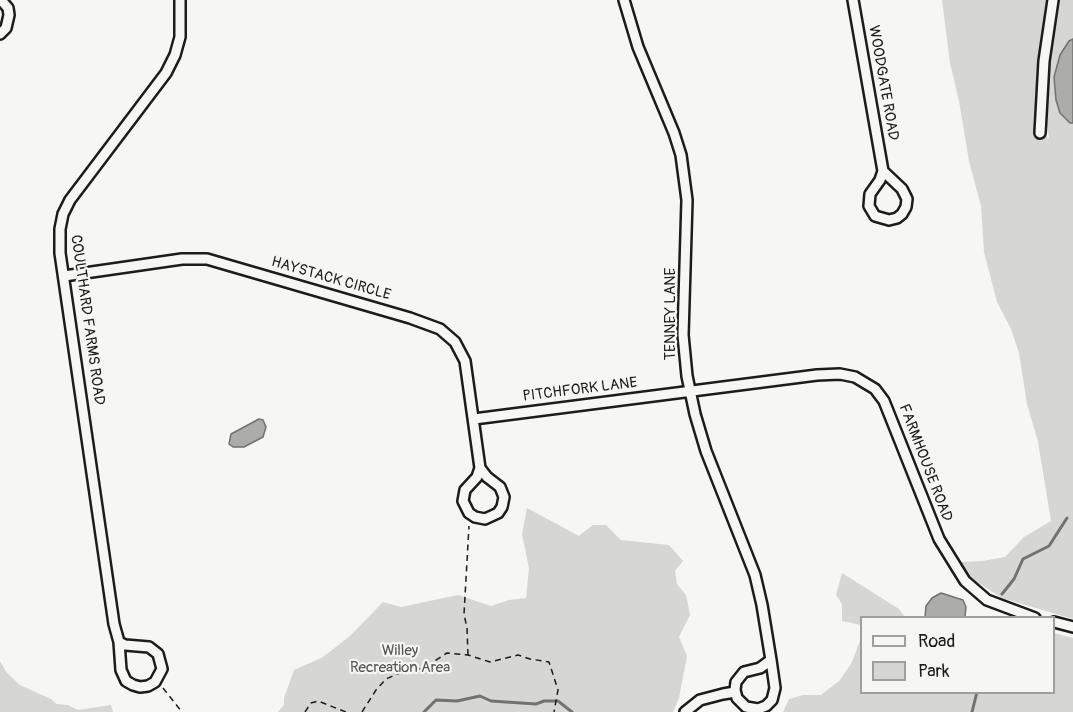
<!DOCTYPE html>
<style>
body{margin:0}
#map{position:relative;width:1073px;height:712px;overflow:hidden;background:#f6f6f2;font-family:Pangolin,sans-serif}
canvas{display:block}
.legend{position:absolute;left:860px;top:616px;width:195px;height:78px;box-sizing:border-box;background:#f6f6f2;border:2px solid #9f9f9c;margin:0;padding:8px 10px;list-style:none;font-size:18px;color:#1c1c1c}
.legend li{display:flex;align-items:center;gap:12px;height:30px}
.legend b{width:30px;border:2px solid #9f9f9c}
</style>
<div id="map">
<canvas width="1073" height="712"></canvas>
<ul class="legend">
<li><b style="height:8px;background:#f6f6f2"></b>Road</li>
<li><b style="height:16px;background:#d6d6d2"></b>Park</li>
</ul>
</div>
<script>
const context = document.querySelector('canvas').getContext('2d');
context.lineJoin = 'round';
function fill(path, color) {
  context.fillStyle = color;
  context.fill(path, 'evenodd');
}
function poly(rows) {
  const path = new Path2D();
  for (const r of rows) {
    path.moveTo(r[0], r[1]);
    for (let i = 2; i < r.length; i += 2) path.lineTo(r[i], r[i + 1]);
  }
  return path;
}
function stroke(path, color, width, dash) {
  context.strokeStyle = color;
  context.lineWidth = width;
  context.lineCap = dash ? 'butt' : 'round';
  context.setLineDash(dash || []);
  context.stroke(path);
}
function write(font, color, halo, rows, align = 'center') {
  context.font = font + ' Pangolin,sans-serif';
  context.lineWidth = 4.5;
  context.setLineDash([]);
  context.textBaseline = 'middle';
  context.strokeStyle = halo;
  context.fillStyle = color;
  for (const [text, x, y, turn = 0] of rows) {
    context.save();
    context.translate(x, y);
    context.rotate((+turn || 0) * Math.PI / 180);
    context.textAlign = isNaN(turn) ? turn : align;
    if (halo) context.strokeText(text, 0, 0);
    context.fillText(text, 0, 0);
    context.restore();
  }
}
fill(poly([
 [942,0,1046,0,1038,67,1036,131,1049,138,1047,125,1047,77,1057,0,1073,0,1073,39,1069,41,1060,55,1054,77,1056,100,1060,113,1070,123,1073,123,1073,619,1002,598,969,577,959,562,983,561,1005,557,1024,537,1051,521,1038,442,1027,404,1019,353,1011,329,997,302,984,252,981,206,969,161,959,101,950,63],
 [527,508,579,536,593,525,606,525,621,540,669,545,683,561,675,571,677,584,686,595,690,615,679,637,687,656,679,698,673,712,278,712,284,705,284,698,294,670,323,657,350,636,383,602,401,607,458,595,491,606,509,600,526,598,529,568,522,534],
 [842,573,899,609,905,617,862,618,861,625,842,621,842,604,836,595],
 [1054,633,1073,638,1073,712,783,712,789,699,803,695,821,695,839,681,851,664,861,638,862,692,1054,692],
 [0,661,7,673,20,685,51,699,57,704,68,705,78,710,111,705,113,712,0,712]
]), '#d6d6d2');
const water = poly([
 [1073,39,1073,123,1070,123,1060,113,1056,100,1054,77,1060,55,1069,41,1073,39],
 [259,419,263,420,266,427,263,437,244,447,233,447,229,444,231,434,259,419],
 [941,593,963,600,966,607,965,617,925,617,926,606,932,598,941,593]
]);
fill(water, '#acaca9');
stroke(water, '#727271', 1.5);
stroke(poly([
 [1002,594,1014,579,1023,559,1049,546,1067,518],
 [424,712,436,700,457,701,480,696,491,701,536,704,544,701,558,701,572,712],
 [972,712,977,692]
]), '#727271', 3);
const street = poly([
 [624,0,638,47,674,133,681,155,687,200,683,335,687,376,695,414,706,451,755,575,762,605,771,660],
 [853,0,883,171],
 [0,34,6,28,9,15,8,8,1,0],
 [1040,133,1044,61,1053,0],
 [883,171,902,189,907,199,906,207,902,214,897,218,889,220,875,216,869,206,870,194,880,180,883,171],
 [64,276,182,259,207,259,410,318,440,329,455,342,465,361,480,468],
 [474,419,817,375,840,374,855,377,875,389,884,401,939,539,965,581,987,600,1035,618],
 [480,468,487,477,500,487,504,497,502,507,498,513,485,519,475,517,469,513,463,501,465,490,477,477,480,468],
 [1054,622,1073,627],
 [119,642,114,624,60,253,60,229,63,214,70,200,166,73,175,55,180,37,180,0],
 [119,642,125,645,149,647,158,654,162,669,155,682,148,686,140,687,133,685,126,681,121,670,119,642],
 [771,660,775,688,772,700,766,706,758,709,746,707,737,698,735,690,736,682,744,672,760,668,771,660],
 [685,712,700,700,723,694,735,692]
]);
stroke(street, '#1c1c1c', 14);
stroke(poly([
 [468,655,467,628,464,614,469,526],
 [163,688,182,712],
 [305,712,311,703,318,701,346,712],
 [362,712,376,690,386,679,397,674,424,668,447,653,468,655,490,662,518,655,530,659,549,662,558,690,554,712]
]), '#1c1c1c', 1.5, [6, 4.5]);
stroke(street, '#f6f6f2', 9);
write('15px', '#1c1c1c', '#f6f6f2', [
 ["WOODGATE ROAD",883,83,80],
 ["HAYSTACK CIRCLE",331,279,16],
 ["TENNEY LANE",671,314,-90],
 ["COULTHARD FARMS ROAD",87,320,82],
 ["PITCHFORK LANE",580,390,-7],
 ["FARMHOUSE ROAD",925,463,69]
]);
write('15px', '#545453', '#f6f6f2', [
 ["Willey",400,651],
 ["Recreation Area",400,668]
]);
</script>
